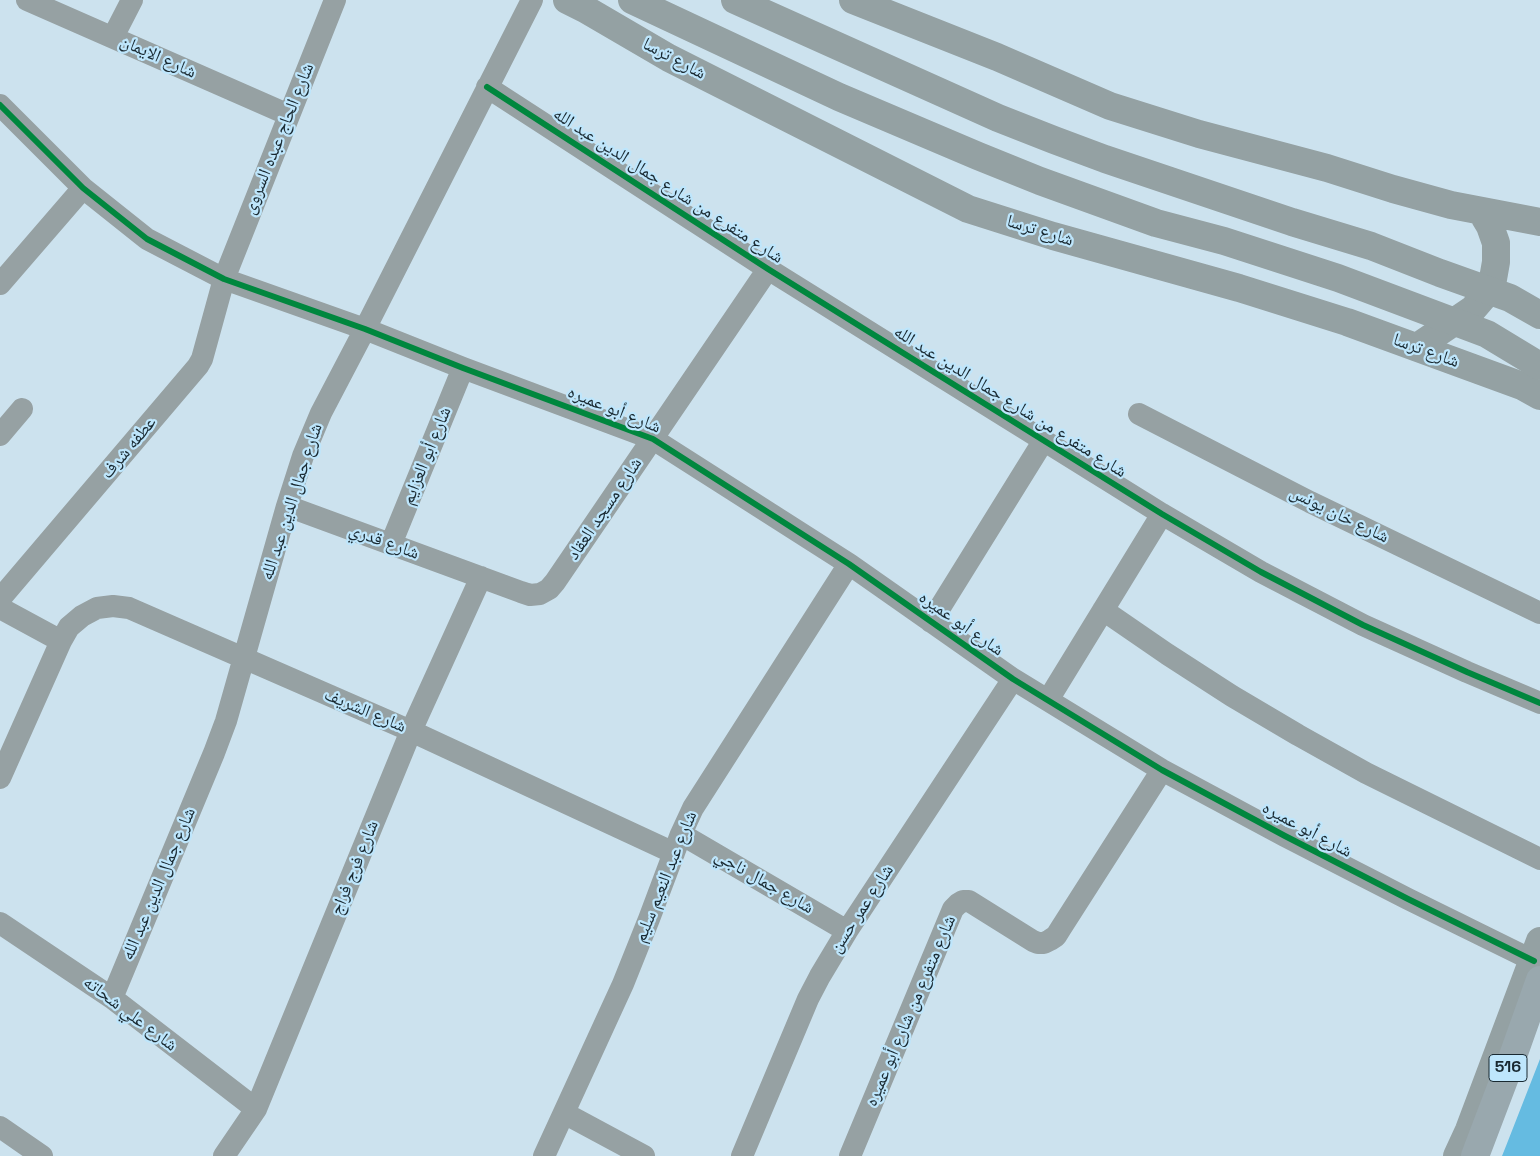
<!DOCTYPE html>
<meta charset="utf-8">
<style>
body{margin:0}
canvas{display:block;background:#cce2ee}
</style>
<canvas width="1540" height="1156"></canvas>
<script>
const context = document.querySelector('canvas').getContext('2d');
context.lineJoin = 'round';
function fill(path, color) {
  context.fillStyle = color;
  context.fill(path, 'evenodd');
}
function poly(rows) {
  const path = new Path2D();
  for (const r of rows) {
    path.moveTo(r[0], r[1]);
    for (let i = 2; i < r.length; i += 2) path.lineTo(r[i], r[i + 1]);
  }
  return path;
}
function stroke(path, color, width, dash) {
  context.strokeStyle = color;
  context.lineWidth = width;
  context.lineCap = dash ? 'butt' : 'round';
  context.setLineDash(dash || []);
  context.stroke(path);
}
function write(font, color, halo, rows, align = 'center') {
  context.font = font + ' "Space Grotesk","Noto Naskh Arabic",sans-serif';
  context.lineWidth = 4.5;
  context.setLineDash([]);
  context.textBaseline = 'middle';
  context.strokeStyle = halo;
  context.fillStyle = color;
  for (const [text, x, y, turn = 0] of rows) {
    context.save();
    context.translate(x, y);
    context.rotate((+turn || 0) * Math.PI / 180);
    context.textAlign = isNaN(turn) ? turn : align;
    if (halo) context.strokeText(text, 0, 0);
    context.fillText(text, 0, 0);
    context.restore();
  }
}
fill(poly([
 [1540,1059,1540,1156,1502,1156,1506,1146]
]), '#65bbe1');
stroke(poly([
 [27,0,289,115],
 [113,37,132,0],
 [487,87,768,269,1162,514,1261,572,1363,625,1467,672,1540,703],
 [0,105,83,188,147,239,224,279,365,329,463,368,653,439,849,564,1013,679,1162,770,1285,836,1408,899,1534,961],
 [0,284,83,188],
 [1139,414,1310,502,1540,613],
 [0,435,22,409],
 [287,506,521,592,530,595,540,594,549,589,555,582,768,269],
 [391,544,463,368],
 [0,599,198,366,202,359,224,279,335,0],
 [0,608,61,641],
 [1103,610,1167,654,1232,696,1298,735,1366,773,1540,859],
 [931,622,1044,440],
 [1048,700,1162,514],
 [0,778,61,641,69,627,82,616,97,608,113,606,129,608,411,731,674,853],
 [681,834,847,931],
 [0,923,112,998,256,1109],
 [112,998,214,753,226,721,287,506,303,456,321,413,365,329,532,0],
 [564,1113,644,1156],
 [0,1127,42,1156],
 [224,1156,256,1109,411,731,481,577],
 [544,1156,623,984,649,919,681,834,693,808,849,564],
 [742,1156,808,999,820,976,847,931,1013,679],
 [850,1156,953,909,958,904,963,901,969,901,1033,941,1038,943,1044,943,1050,940,1056,936,1061,928,1162,770]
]), '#96a1a3', 22);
stroke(poly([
 [567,0,585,9,669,58,968,209,1053,236,1239,288,1347,322,1522,386,1540,396],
 [853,0,997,57,1110,106,1199,134,1327,168,1393,189,1451,205,1540,222],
 [1417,347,1473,309,1485,295,1493,279,1496,262,1496,243,1490,226,1481,211],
 [1457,1156,1469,1130,1540,941]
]), '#94a1a3', 28);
stroke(poly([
 [1475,1156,1513,1056,1540,980]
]), '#99a8ae', 28);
stroke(poly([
 [632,0,839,97,978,156,1040,181,1156,223,1224,241,1338,278,1487,334,1540,366],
 [735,0,998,118,1054,140,1105,159,1292,222,1371,246,1440,273,1510,298,1540,315]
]), '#94a1a3', 28);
stroke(poly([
 [487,87,768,269,1162,514,1261,572,1363,625,1467,672,1540,703],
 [0,105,83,188,147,239,224,279,365,329,463,368,653,439,849,564,1013,679,1162,770,1285,836,1408,899,1534,961]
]), '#00873e', 6);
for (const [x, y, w] of [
 [1508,1068,38]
]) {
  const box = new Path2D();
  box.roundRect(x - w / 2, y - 13.5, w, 27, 4);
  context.fillStyle = '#bee6fc';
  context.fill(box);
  stroke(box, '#192931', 1);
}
write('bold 16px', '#192931', null, [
 ["516",1508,1068]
]);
write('18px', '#192931', '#bee6fc', [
 ["شارع الايمان",158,57,24],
 ["شارع ترسا",674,59,28],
 ["شارع الحاج عبده السروى",279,139,-68],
 ["شارع متفرع من شارع جمال الدين عبد الله",668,186,33],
 ["شارع ترسا",1040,231,17],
 ["شارع ترسا",1426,351,20],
 ["شارع متفرع من شارع جمال الدين عبد الله",1010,402,32],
 ["شارع أبو عميره",614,410,22],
 ["عطفه شرف",129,448,-50],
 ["شارع أبو العزايم",427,456,-68],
 ["شارع جمال الدين عبد الله",292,502,-72],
 ["شارع مسجد العقاد",605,509,-56],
 ["شارع خان يونس",1339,515,26],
 ["شارع قدري",384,542,20],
 ["شارع أبو عميره",961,624,35],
 ["شارع الشريف",365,711,23],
 ["شارع أبو عميره",1307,830,28],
 ["شارع فرج فراج",355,868,-68],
 ["شارع عبد النعيم سليم",666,877,-68],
 ["شارع جمال ناجي",764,882,30],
 ["شارع جمال الدين عبد الله",159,884,-67],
 ["شارع عمر حسن",862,909,-57],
 ["شارع متفرع من شارع أبو عميره",911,1011,-67],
 ["شارع علي شحاته",130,1014,37]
]);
</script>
